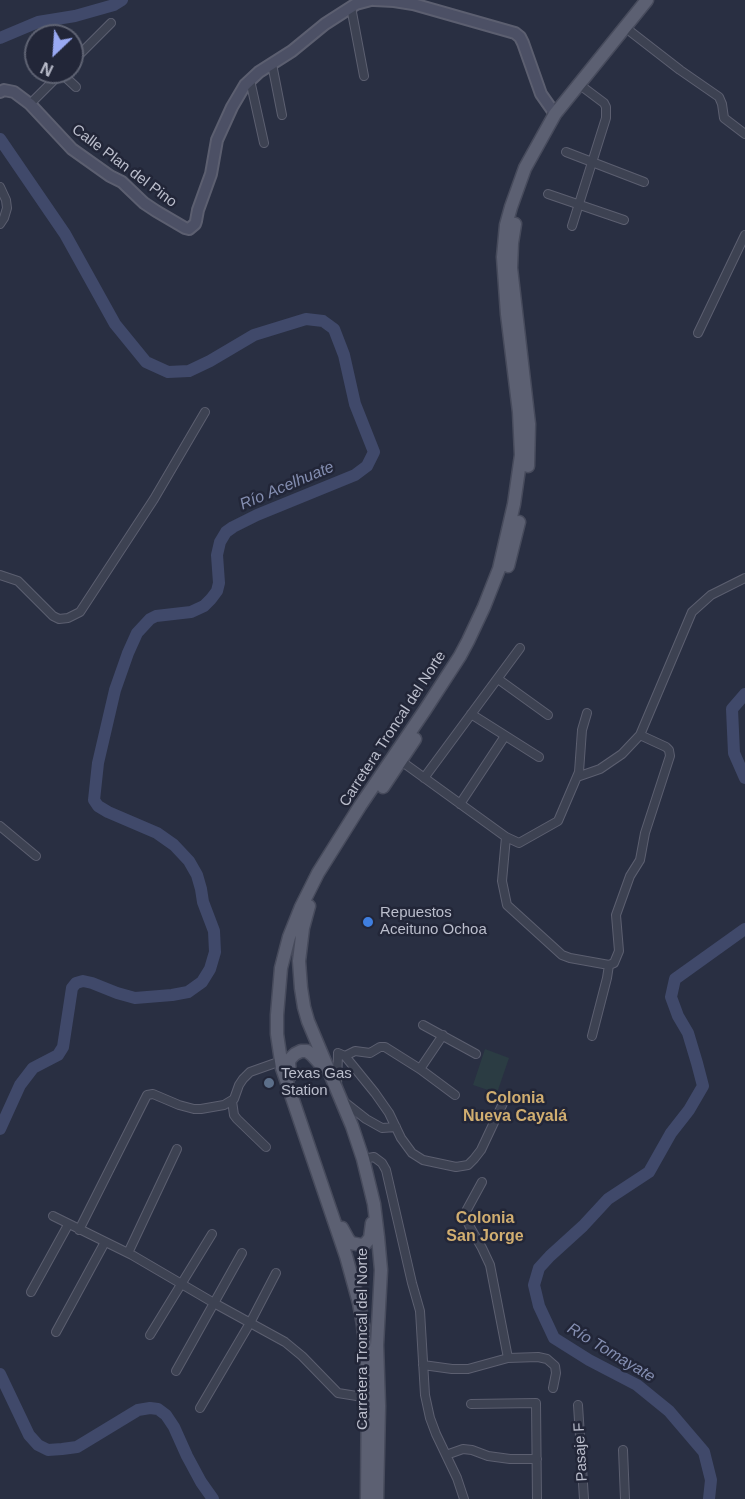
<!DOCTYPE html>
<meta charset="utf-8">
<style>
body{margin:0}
#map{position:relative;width:745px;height:1499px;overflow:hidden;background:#292f42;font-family:Helvetica,sans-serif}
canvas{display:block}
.north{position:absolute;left:24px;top:24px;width:60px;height:60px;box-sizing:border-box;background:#222638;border:2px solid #5f6373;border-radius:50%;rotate:205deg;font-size:16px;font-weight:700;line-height:24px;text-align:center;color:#bbbecc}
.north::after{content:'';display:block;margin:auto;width:21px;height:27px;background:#99a9f3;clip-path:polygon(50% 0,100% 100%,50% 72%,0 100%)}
</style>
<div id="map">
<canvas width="745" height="1499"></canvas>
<div class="north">N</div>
</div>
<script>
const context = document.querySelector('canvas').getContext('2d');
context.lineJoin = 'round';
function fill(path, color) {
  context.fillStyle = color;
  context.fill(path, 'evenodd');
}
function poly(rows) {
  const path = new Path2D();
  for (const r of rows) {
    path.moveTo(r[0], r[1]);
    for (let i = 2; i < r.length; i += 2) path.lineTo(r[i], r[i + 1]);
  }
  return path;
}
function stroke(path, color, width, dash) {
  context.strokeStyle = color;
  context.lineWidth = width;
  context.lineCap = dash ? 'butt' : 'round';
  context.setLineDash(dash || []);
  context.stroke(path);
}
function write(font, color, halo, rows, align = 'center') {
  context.font = font + ' Helvetica,sans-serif';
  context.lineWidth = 5;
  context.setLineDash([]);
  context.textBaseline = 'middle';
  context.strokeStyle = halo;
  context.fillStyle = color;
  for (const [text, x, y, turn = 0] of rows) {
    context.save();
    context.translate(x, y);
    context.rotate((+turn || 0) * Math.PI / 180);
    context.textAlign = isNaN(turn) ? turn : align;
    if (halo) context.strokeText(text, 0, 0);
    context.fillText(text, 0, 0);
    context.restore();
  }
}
fill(poly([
 [485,1049,509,1058,497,1093,473,1085]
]), '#2b3c43');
stroke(poly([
 [0,38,38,22,75,16,114,5,122,0],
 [0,139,65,234,115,324,146,362,168,372,189,371,210,361,254,335,306,319,323,321,334,329,344,355,355,404,374,452,367,466,355,475,257,515,233,527,226,532,220,542,217,555,219,583,217,591,211,599,204,606,191,612,156,616,150,619,137,633,128,653,115,690,98,763,94,800,98,806,108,812,157,833,174,845,189,861,197,875,201,889,203,902,214,931,215,952,210,969,202,982,188,992,172,995,135,998,117,993,92,983,83,981,76,983,72,988,63,1047,58,1055,33,1068,20,1085,0,1129],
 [745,694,732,709,734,753,745,778],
 [0,1374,29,1435,38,1445,48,1450,62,1449,77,1447,138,1410,150,1408,158,1409,166,1415,174,1427,187,1456,201,1482,213,1499],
 [709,1499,711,1480,704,1452,669,1411,637,1385,589,1360,554,1338,539,1306,534,1285,539,1268,550,1256,583,1226,608,1199,649,1172,671,1133,689,1110,703,1086,697,1063,688,1033,678,1016,671,997,675,979,745,929]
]), '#40496a', 12);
const street = poly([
 [351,7,364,76],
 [631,32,680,70,719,97,722,104,724,118,745,134],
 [72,62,111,23],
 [272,64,282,115],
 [60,72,76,87],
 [250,80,264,143],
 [30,104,62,72],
 [566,152,644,182],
 [0,187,6,200,7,208,4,218,0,224],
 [548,194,624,220],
 [572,226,606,118,606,107,604,103,584,88],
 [698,333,745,235],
 [0,575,18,581,53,616,59,619,68,618,80,612,154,499,205,412],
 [498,679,548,715],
 [471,714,539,757],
 [401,761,506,837,519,843,558,821,579,772,582,730,587,713],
 [577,777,600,769,622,754,640,735,692,612,711,595,745,578],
 [424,778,520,648],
 [460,804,505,736],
 [0,826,36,856],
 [506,837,502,881,507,905,562,955,570,958,609,965,614,963,619,951,616,915,630,876,640,860,645,833,670,756,669,750,666,747,640,735],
 [423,1025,476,1054],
 [592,1036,607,978,609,965],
 [338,1053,345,1056,375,1093,389,1113,401,1138,412,1153,423,1160,456,1167,468,1165,474,1159,481,1150,505,1099],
 [345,1056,355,1051,370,1053,380,1047,385,1047,420,1069,455,1095],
 [420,1069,443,1035],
 [337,1087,338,1053],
 [232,1101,234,1115,237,1119,266,1147],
 [343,1101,366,1119,382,1128,396,1127],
 [363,1159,374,1157,382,1163,386,1170,412,1283,420,1311,425,1395,430,1418,436,1434,457,1478,464,1499],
 [482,1182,464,1215,470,1227,482,1248,490,1265,508,1358],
 [53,1216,132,1255,214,1303,285,1342,302,1356,338,1393,369,1398],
 [79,1230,147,1095,153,1094,179,1105,194,1109,201,1109,224,1105,234,1099,239,1085,243,1079,250,1072,281,1061],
 [128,1253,177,1149],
 [31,1292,68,1225],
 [56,1332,105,1242],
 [150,1335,212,1234],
 [423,1365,452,1369,468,1369,508,1358,538,1357,547,1359,555,1366,556,1373,553,1388],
 [176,1371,242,1253],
 [471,1404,536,1403,537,1499],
 [578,1405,584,1499],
 [200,1408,250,1323,276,1273],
 [623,1450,625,1499],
 [446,1455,463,1449,472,1450,488,1456,510,1459,537,1459]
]);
const secondary = poly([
 [374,0,394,1,413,4,515,33,520,37,523,43,541,94,555,114],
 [0,92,4,90,14,92,30,104,72,149,110,176,122,182,144,203,156,211,185,228,189,229,195,224,196,221,198,210,211,174,217,140,232,107,245,85,259,72,292,51,325,24,356,4,371,0]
]);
const primary = poly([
 [515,224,512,243,511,268,529,424,528,466],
 [508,566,519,522],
 [383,787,415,739],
 [309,906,303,928,299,961,301,988,304,1007,308,1021,352,1126,363,1159,374,1204,378,1237,381,1270,377,1345,379,1406,377,1499],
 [290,1076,289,1063,290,1059,295,1054,301,1051,307,1051,312,1055,323,1067],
 [342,1228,348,1239,351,1243,361,1245,365,1244,370,1238,372,1223],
 [367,1499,368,1380,363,1325,359,1303,346,1256,282,1068,277,1034,277,1015,281,968,289,937,301,907,318,873,360,806,425,710,460,656,468,641,484,607,499,569,514,504,521,455,519,412,507,314,503,257,506,225,511,207,525,168,555,114,647,0]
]);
stroke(street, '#5c5f70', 10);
stroke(secondary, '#5c5f70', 14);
stroke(primary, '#474b5c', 15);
stroke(street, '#3d4252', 8);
stroke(secondary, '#4c5065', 10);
stroke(primary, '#5c6072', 12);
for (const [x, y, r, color] of [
 [368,922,6,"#3f7fe0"],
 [269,1083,6,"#5c6f8a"]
]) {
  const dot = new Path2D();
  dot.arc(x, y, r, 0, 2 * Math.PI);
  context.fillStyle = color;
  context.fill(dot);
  stroke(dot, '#222638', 2);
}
write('15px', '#bbbecc', '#222638', [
 ["Calle Plan del Pino",124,166,37],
 ["Carretera Troncal del Norte",393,729,-57],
 ["Carretera Troncal del Norte",363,1339,-90],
 ["Pasaje F",581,1452,-93]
]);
write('15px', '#bbbecc', '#222638', [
 ["Repuestos",380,913],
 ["Aceituno Ochoa",380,930],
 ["Texas Gas",281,1074],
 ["Station",281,1091]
], 'left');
write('italic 16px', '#848eb1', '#222638', [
 ["Río Acelhuate",287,486,-23],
 ["Río Tomayate",611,1353,31]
]);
write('bold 16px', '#d1ae70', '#222638', [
 ["Colonia",515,1099],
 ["Nueva Cayalá",515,1117],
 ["Colonia",485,1219],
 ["San Jorge",485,1237]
]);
</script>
